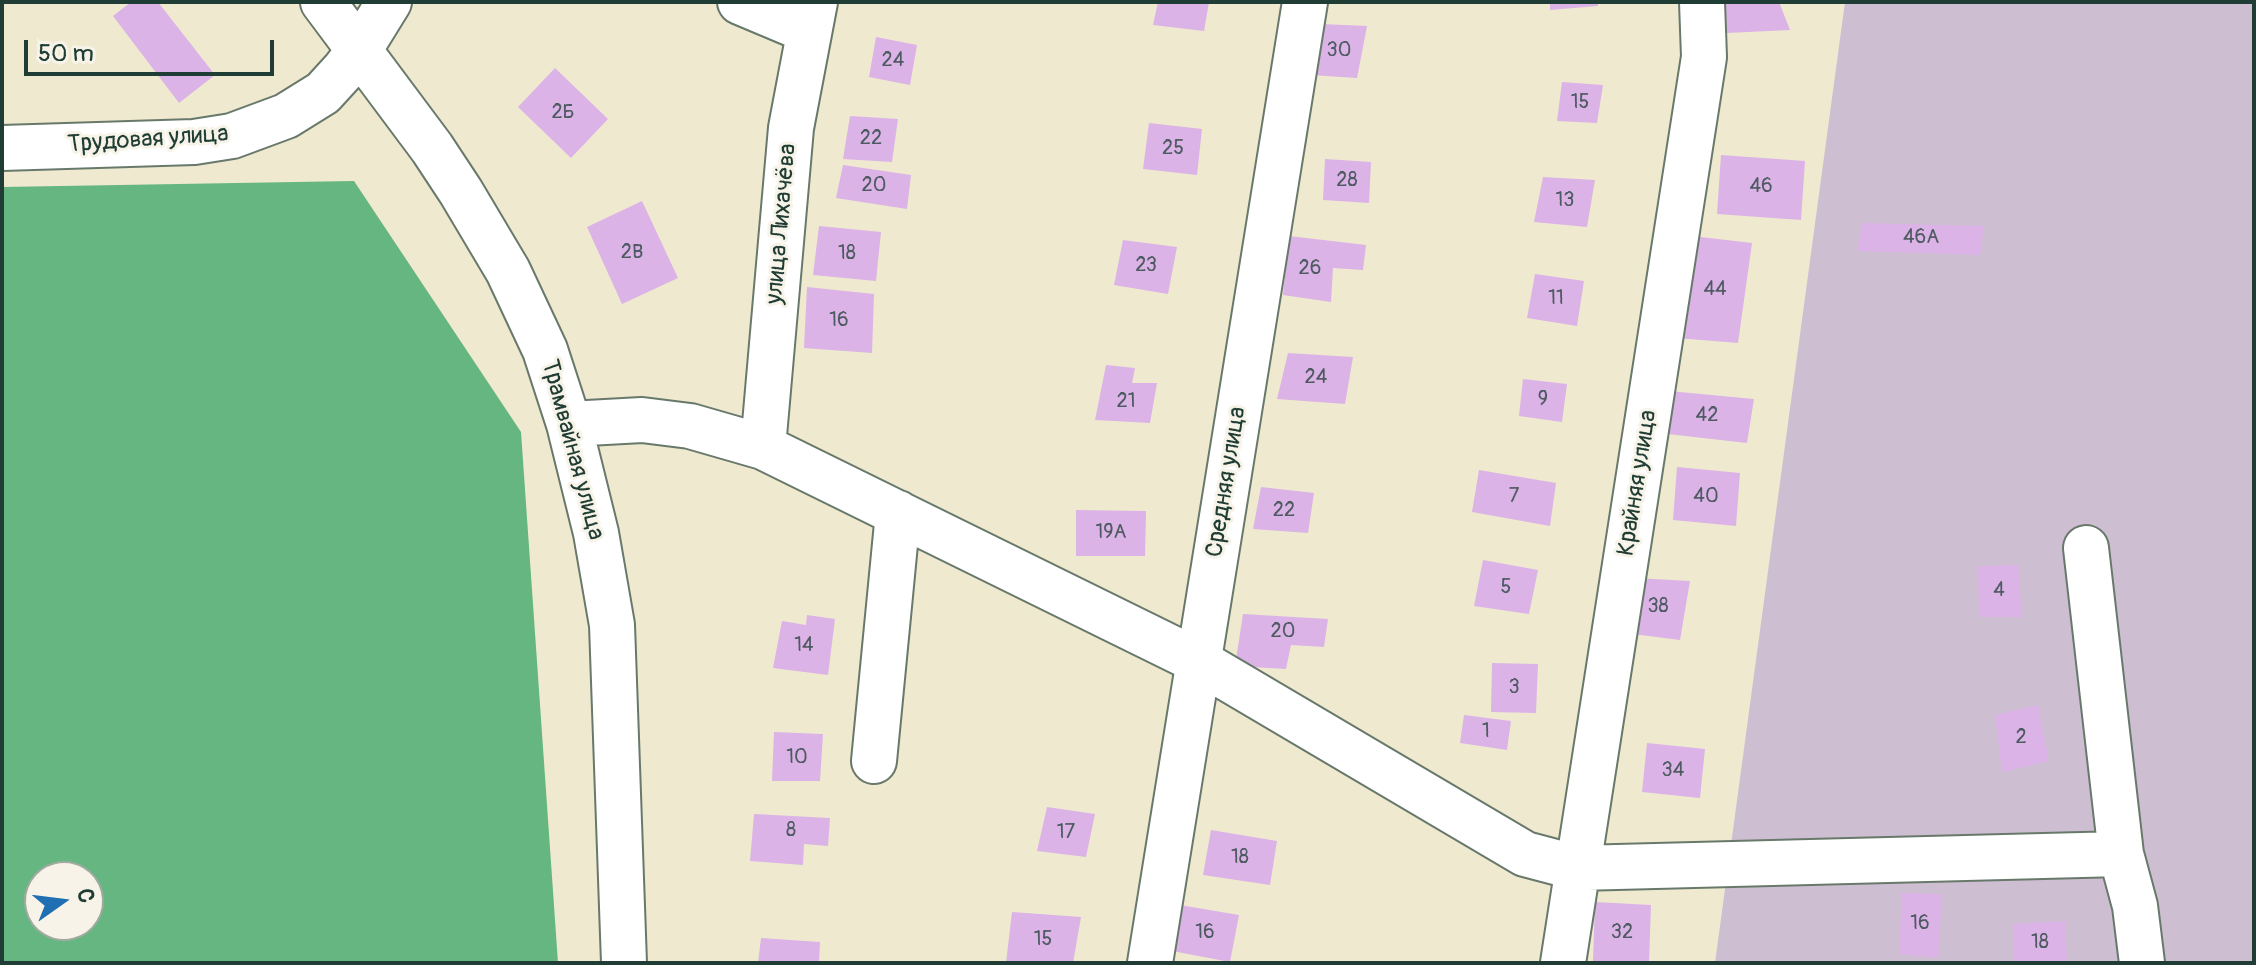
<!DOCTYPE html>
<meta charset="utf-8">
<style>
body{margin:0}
#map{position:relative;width:2256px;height:965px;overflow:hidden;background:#efe9d0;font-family:Pangolin,sans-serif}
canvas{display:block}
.frame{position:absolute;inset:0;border:4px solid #1f3d34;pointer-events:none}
.north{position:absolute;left:24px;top:861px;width:80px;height:80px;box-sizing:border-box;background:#f7f3e8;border:2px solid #a1aaa0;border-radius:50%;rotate:76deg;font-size:22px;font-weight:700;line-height:32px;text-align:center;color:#1f3d34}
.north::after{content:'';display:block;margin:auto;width:28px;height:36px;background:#1f6fb2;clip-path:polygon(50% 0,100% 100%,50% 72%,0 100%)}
.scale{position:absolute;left:24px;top:40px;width:250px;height:36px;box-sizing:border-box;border:4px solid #1f3d34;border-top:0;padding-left:10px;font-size:24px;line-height:28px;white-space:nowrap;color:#1f3d34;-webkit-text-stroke:6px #f7f3e8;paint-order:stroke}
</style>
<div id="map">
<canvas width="2256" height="965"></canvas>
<div class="frame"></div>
<div class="north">С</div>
<div class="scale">50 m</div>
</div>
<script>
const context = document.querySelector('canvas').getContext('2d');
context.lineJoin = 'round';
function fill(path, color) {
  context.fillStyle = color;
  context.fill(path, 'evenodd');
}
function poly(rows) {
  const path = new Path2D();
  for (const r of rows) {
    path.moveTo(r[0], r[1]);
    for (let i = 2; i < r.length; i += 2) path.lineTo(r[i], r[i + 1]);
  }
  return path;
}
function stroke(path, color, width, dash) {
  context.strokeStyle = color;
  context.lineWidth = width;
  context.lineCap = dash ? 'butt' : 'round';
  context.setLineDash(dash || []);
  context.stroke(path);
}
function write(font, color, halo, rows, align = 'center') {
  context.font = font + ' Pangolin,sans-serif';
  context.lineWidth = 6;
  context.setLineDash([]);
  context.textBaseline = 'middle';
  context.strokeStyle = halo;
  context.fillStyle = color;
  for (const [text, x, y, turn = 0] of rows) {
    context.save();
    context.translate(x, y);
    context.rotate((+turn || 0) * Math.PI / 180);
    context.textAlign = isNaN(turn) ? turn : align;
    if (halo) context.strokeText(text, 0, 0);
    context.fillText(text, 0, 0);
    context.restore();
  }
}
fill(poly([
 [1845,2,2254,2,2254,963,1715,963]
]), '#cebed2');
fill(poly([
 [354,181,521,432,558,963,2,963,2,187],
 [40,877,88,877,88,925,40,925]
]), '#65b680');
fill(poly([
 [131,2,158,2,215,75,179,103,113,16],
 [1158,2,1209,2,1204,31,1153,25],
 [1550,2,1598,2,1598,6,1550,10],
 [1725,2,1779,2,1790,30,1727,33],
 [1321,24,1367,26,1357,78,1311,75],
 [876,37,917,45,910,85,869,77],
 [555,68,608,119,571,158,518,107],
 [1562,82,1603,85,1597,123,1557,121],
 [850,116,898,119,892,162,843,159],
 [1149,123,1202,129,1197,175,1143,169],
 [1721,155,1805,161,1801,220,1717,214],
 [1325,159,1371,162,1369,203,1323,200],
 [843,165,911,175,907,209,836,198],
 [1543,177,1595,180,1587,227,1534,222],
 [642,201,678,278,622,304,587,227],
 [1862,223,1984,226,1980,255,1857,251],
 [819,226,881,232,876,281,813,275],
 [1289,236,1366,245,1363,270,1333,268,1331,302,1283,295],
 [1692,236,1752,243,1738,343,1677,338],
 [1123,240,1177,247,1168,294,1114,285],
 [1535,274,1584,281,1577,326,1527,318],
 [807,287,874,294,872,353,804,348],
 [1288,353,1353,357,1345,404,1277,399],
 [1106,365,1135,368,1132,383,1157,383,1150,423,1095,420],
 [1523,379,1567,384,1562,422,1519,416],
 [1669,391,1754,399,1747,443,1659,433],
 [1677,467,1740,473,1736,526,1673,520],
 [1479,470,1556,483,1550,526,1472,512],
 [1261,487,1314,493,1308,533,1253,529],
 [1076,510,1146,511,1145,556,1076,556],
 [1483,560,1538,570,1529,614,1474,606],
 [2018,565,2022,617,1979,617,1978,566],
 [1635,578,1690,581,1680,640,1625,633],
 [1243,614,1328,619,1324,647,1291,645,1286,669,1235,666],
 [807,615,835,619,828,675,773,668,782,621,806,625],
 [1492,663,1538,664,1536,713,1491,712],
 [2038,705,2049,761,2002,772,1995,715],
 [1464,715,1511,721,1507,750,1460,743],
 [774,732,823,734,820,781,772,781],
 [1647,743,1705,749,1700,798,1642,792],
 [1047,807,1095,814,1086,857,1037,851],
 [754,814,830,818,828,846,804,844,803,865,750,861],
 [1211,830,1277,841,1270,885,1203,875],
 [1902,893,1942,894,1938,958,1899,954],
 [1595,902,1651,905,1649,963,1593,961],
 [1180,905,1239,915,1230,962,1172,951],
 [1012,912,1081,917,1073,963,1006,963],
 [2065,921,2067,963,2014,963,2013,924],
 [761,938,820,942,819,963,758,963]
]), '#dbb3e7');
const minor = poly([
 [323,2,432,148,461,192,508,271,545,350,569,424,596,533,612,625,624,963],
 [740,2,809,31],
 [2,148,194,142,232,136,286,116,323,93,344,70,360,49,389,2],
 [569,424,642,420,690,426,763,447,1198,661,1525,854,1578,868,2121,854],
 [763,447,791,128,815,2],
 [2086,548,2121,854,2135,906,2142,963],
 [874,761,898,513],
 [1150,963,1305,2],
 [1563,963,1704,57,1702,2]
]);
stroke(minor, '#68796b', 48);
stroke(minor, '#fff', 44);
write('20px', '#4e5a61', null, [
 ["30",1339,51],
 ["24",893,61],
 ["15",1580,103],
 ["2Б",563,113],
 ["22",871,139],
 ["25",1173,149],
 ["28",1347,181],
 ["20",874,186],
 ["46",1761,187],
 ["13",1565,201],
 ["46А",1921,238],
 ["2В",632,253],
 ["18",847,254],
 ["23",1146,266],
 ["26",1310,269],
 ["44",1715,290],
 ["11",1556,299],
 ["16",839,321],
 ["24",1316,378],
 ["9",1543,400],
 ["21",1126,402],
 ["42",1707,416],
 ["7",1514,497],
 ["40",1706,497],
 ["22",1284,511],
 ["19А",1111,533],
 ["5",1506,588],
 ["4",1999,591],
 ["38",1658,607],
 ["20",1283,632],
 ["14",804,646],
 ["3",1514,688],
 ["1",1486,732],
 ["2",2021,738],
 ["10",797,758],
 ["34",1673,771],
 ["8",791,831],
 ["17",1066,833],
 ["18",1240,858],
 ["16",1920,924],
 ["16",1205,933],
 ["32",1622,933],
 ["15",1043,940],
 ["18",2040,943]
]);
write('24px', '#1f3d34', '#f7f3e8', [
 ["Трудовая улица",148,140,-4],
 ["улица Лихачёва",782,224,-85],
 ["Трамвайная улица",572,450,75],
 ["Средняя улица",1227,482,-81],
 ["Крайняя улица",1638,483,-81]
]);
</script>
